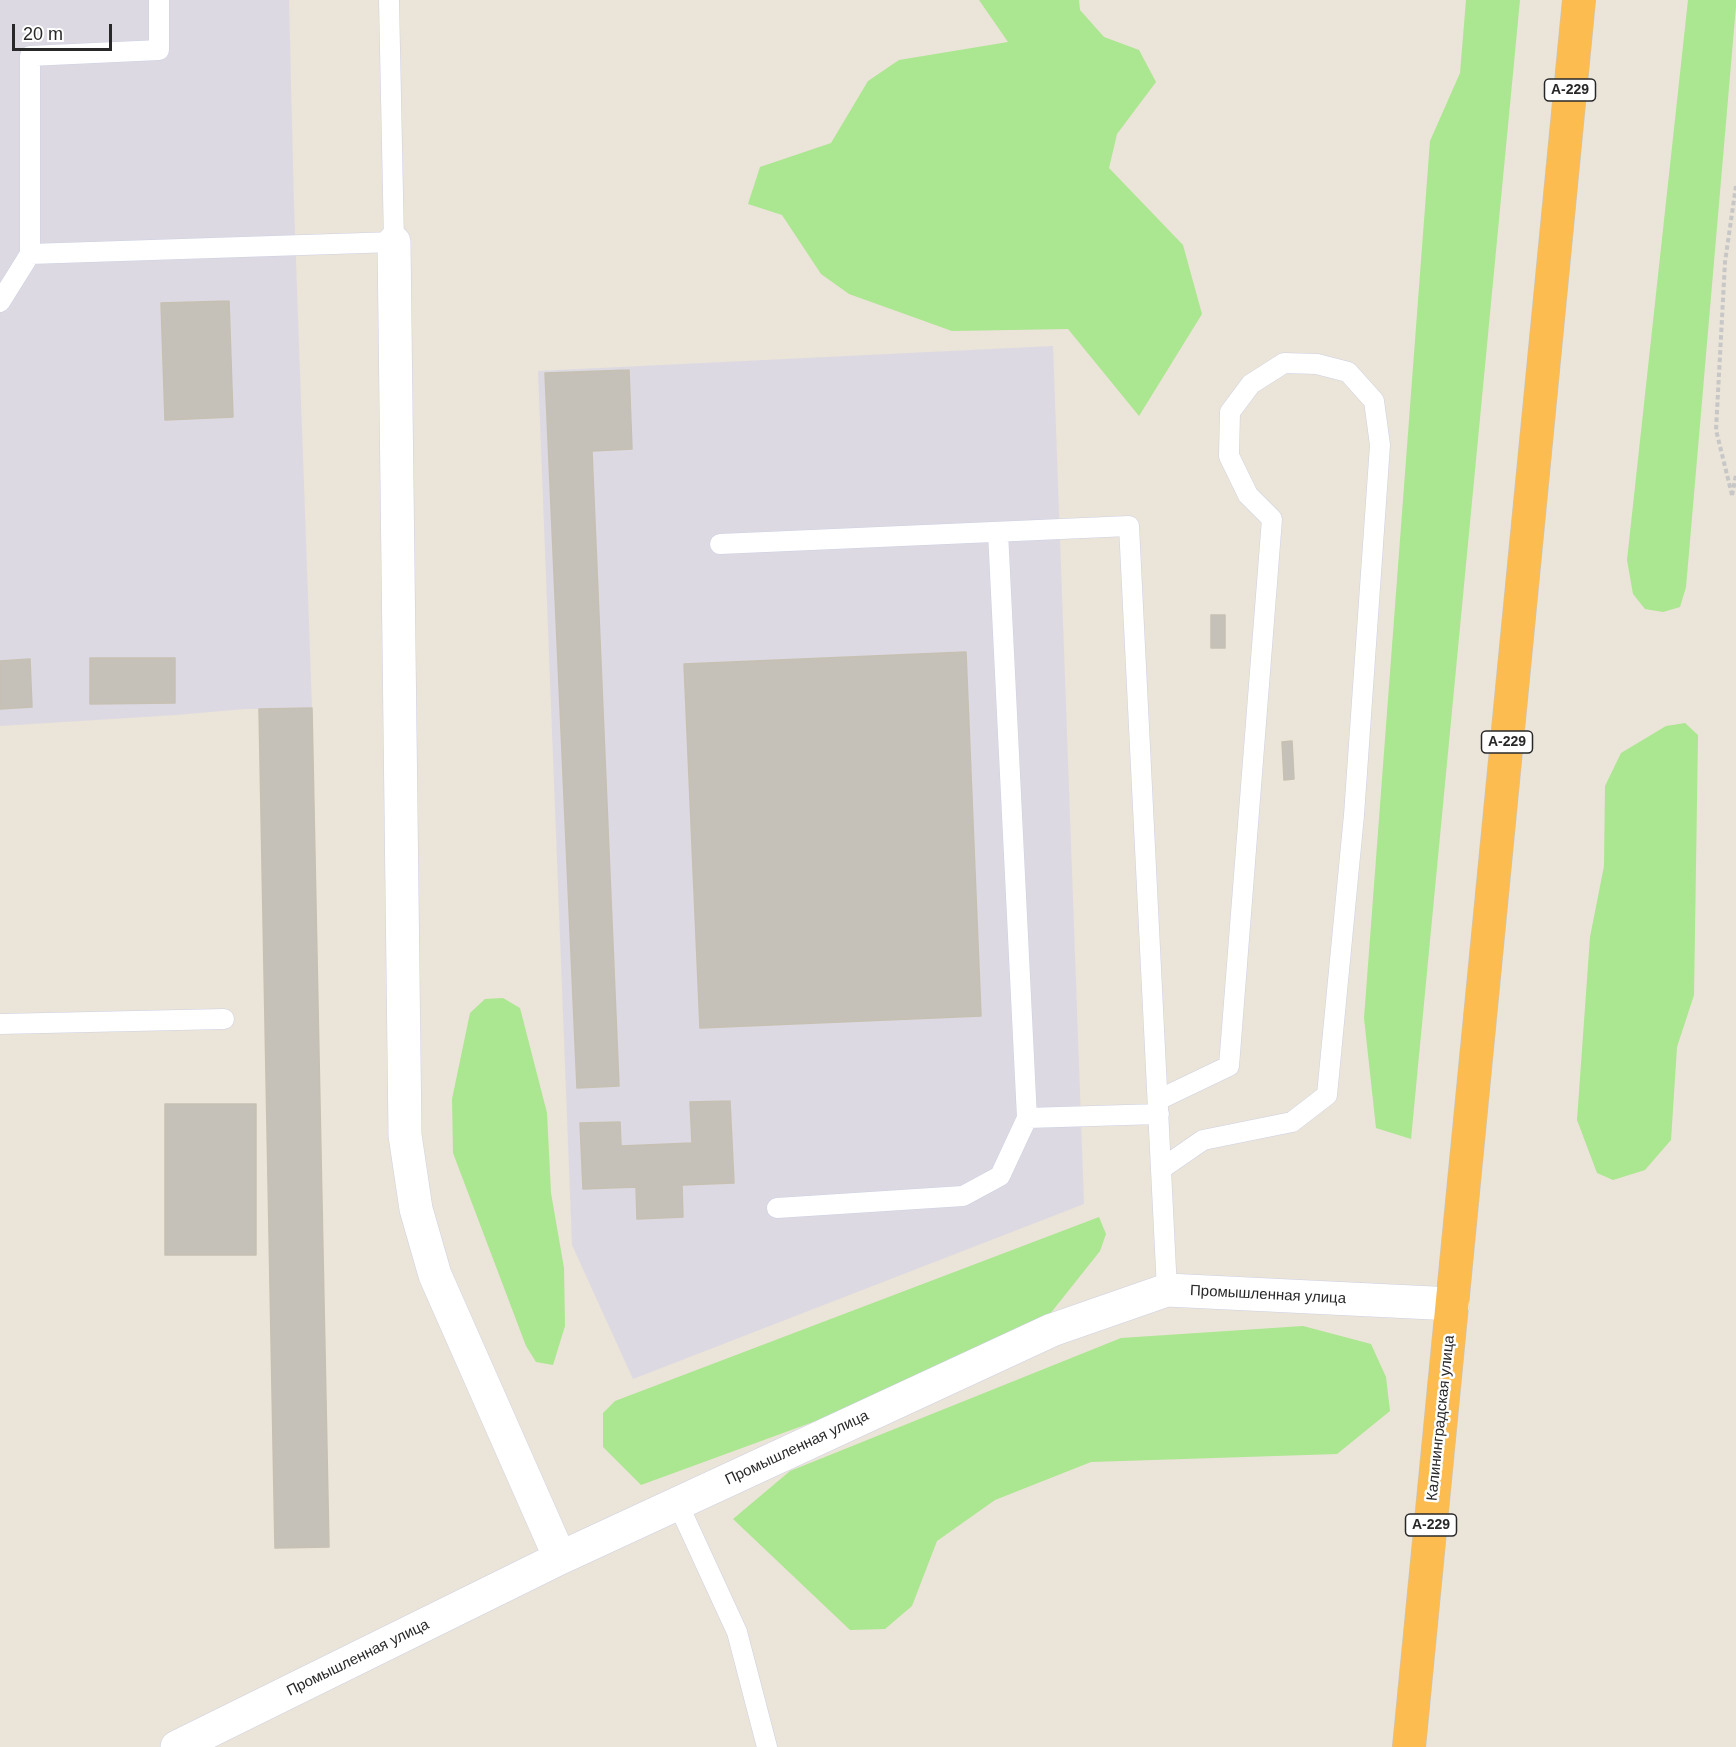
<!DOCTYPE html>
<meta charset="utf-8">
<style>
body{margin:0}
#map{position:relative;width:1736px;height:1747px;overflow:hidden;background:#ebe4d8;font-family:Helvetica,sans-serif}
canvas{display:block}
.scale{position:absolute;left:12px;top:24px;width:100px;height:27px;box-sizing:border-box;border:3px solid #282828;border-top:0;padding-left:8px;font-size:18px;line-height:21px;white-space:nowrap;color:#282828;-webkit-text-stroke:4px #fff;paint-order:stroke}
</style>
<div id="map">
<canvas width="1736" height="1747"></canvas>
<div class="scale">20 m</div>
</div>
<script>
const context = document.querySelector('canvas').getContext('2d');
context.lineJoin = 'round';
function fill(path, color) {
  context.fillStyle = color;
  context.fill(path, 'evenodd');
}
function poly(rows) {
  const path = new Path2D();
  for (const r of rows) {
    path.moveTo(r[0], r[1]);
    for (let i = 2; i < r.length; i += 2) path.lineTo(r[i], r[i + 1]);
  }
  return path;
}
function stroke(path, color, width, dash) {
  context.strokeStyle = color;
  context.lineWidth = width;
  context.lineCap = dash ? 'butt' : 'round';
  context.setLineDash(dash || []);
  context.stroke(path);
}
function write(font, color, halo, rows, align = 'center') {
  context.font = font + ' Helvetica,sans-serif';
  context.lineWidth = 5;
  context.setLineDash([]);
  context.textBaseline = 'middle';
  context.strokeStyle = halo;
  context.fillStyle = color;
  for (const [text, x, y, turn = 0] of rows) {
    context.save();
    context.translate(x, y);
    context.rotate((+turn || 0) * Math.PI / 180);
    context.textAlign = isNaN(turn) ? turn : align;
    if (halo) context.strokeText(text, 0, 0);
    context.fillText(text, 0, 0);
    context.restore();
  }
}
fill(poly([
 [0,0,289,0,294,206,312,708,245,709,176,715,0,726],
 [1053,346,1084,1204,633,1379,572,1245,538,371]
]), '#dcd9e3');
fill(poly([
 [979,0,1079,0,1080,10,1104,37,1139,50,1156,82,1117,134,1109,168,1183,245,1202,314,1139,416,1068,329,952,331,849,294,821,274,782,215,748,204,760,167,831,143,868,81,899,60,1008,42],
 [1466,0,1520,0,1411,1139,1376,1128,1364,1018,1430,141,1460,73],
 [1688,0,1736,0,1736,6,1686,587,1680,607,1663,612,1645,609,1633,594,1627,560],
 [1685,723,1698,735,1694,995,1677,1047,1671,1140,1645,1170,1613,1180,1597,1173,1577,1120,1590,937,1604,866,1605,786,1621,753,1666,726],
 [503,998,520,1008,547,1113,551,1193,564,1268,565,1326,553,1365,536,1362,526,1346,453,1153,452,1099,470,1013,485,999],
 [1099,1217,1106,1234,1100,1251,1042,1324,854,1407,641,1485,603,1447,603,1413,615,1401],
 [1303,1326,1371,1344,1386,1377,1390,1411,1337,1454,1091,1462,995,1500,937,1541,912,1606,885,1629,850,1630,733,1519,790,1471,1121,1338]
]), '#abe690');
const building = poly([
 [229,301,233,417,165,420,161,303,229,301],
 [629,370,632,449,592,451,619,1086,577,1088,545,373,629,370],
 [1211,615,1225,615,1225,648,1211,648,1211,615],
 [966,652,981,1016,700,1028,684,664,966,652],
 [90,658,175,658,175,703,90,704,90,658],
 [30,659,32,707,0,709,0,661,30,659],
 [312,708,329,1547,275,1548,259,709,312,708],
 [1292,741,1294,779,1284,780,1282,742,1292,741],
 [730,1101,734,1183,682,1185,683,1217,637,1219,636,1187,583,1189,580,1123,620,1122,621,1146,692,1143,690,1102,730,1101],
 [165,1104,256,1104,256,1255,165,1255,165,1104]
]);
fill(building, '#c6c1b8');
stroke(building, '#c6c0b2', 1.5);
const service = poly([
 [30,254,30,56,159,50,159,0],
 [0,302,30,254,394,242,389,0],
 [998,532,1027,1118,1159,1114],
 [720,544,1129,526,1167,1290],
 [0,1024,224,1019],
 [1158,1100,1229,1066,1272,519,1248,495,1229,456,1230,412,1251,384,1284,363,1317,364,1348,372,1374,401,1380,445,1354,815,1327,1095,1292,1122,1203,1140,1161,1169],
 [777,1208,963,1196,1000,1176,1027,1118],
 [678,1504,737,1632,767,1747]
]);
const minor = poly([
 [394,242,405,1135,416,1209,435,1275,560,1558],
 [177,1747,560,1558,1052,1330,1167,1290,1453,1304]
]);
const trunk = poly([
 [1409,1747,1579,0]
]);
stroke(service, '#cdd0e2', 21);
stroke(minor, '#cdd0e2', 34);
stroke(trunk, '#c7c7c7', 34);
stroke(poly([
 [1732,495,1716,430,1725,262,1736,186],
 [1732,495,1736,475]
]), '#c7c7c7', 4, [4.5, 3]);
stroke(service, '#fff', 20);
stroke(minor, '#fff', 33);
stroke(trunk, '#fcbc50', 33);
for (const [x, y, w] of [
 [1570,90,51],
 [1507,742,51],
 [1431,1525,51]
]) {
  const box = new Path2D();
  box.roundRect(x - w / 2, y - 11, w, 22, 4.5);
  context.fillStyle = '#fff';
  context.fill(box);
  stroke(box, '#282828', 1.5);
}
write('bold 14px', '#282828', null, [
 ["А-229",1570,90],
 ["А-229",1507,742],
 ["А-229",1431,1525]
]);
write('15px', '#282828', '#fff', [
 ["Промышленная улица",1268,1295,3],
 ["Калининградская улица",1441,1418,-84],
 ["Промышленная улица",797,1448,-25],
 ["Промышленная улица",358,1658,-26]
]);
</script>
